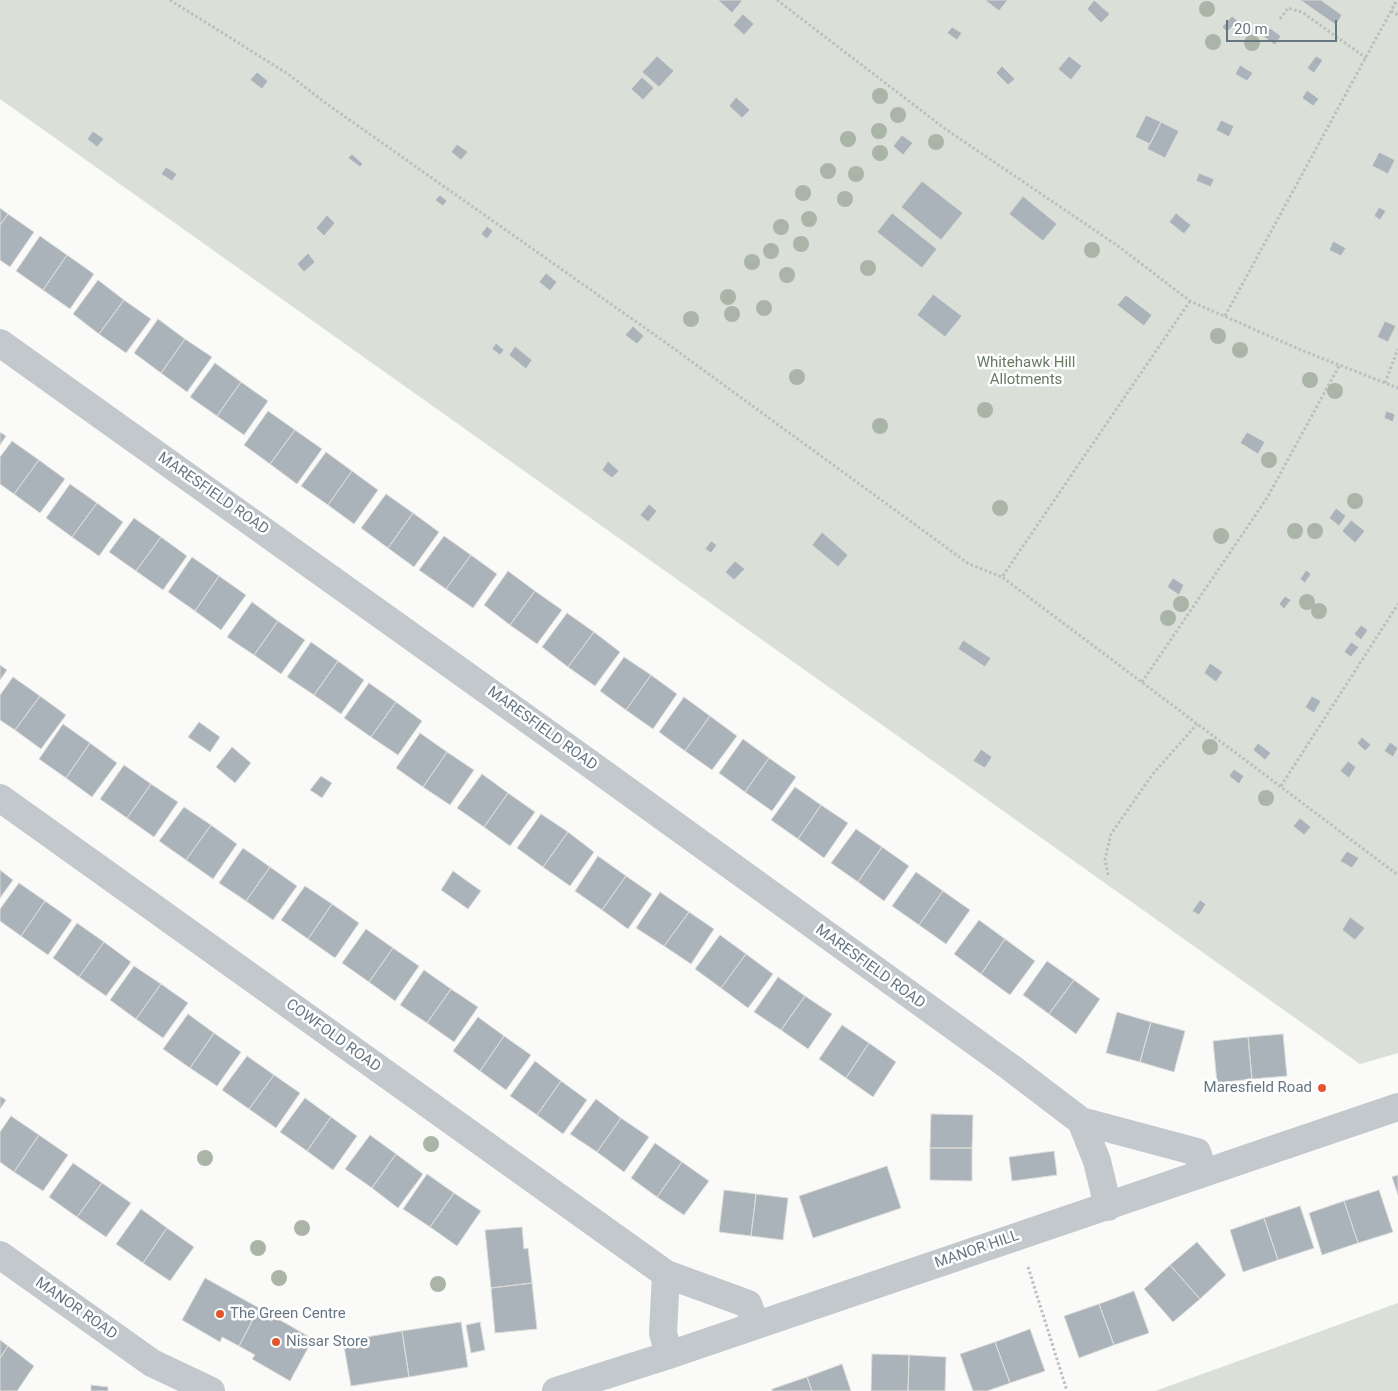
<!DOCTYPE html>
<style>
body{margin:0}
#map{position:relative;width:1398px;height:1391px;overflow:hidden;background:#fafaf8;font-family:Roboto,sans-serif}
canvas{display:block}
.scale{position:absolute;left:1226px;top:20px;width:111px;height:22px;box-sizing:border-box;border:2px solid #657683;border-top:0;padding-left:6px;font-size:15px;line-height:18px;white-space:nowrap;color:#657683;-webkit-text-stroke:4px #fff;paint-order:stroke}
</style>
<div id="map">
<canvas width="1398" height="1391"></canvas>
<div class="scale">20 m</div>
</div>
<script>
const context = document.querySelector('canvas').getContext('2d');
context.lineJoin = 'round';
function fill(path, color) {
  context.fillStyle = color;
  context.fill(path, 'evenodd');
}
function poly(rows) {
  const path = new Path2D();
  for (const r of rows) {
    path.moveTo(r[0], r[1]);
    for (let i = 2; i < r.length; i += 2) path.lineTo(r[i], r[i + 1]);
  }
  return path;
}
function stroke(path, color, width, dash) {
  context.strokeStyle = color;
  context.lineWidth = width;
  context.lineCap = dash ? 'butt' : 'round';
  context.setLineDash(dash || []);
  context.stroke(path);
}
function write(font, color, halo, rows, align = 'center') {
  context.font = font + ' Roboto,sans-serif';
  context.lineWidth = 5;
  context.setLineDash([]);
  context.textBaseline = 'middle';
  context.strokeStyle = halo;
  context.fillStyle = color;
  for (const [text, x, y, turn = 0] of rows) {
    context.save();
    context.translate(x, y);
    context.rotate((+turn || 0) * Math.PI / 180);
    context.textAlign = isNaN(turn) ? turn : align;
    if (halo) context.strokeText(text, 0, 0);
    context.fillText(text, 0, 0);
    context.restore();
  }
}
fill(poly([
 [0,0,1398,0,1398,1053,1360,1064,0,99],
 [1398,1303,1398,1391,1155,1391,1305,1337]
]), '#dadfd7');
const building = poly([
 [718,0,741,0,742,1,732,13,718,0],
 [985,0,1008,0,999,11,985,0],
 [1094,0,1110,14,1101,23,1087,9,1094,0],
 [1300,0,1321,0,1342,15,1336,25,1300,0],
 [743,14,754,24,744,35,733,25,743,14],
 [1232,16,1238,21,1227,32,1222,27,1232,16],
 [952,27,962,33,957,40,947,33,952,27],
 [1270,28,1281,36,1275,45,1264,37,1270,28],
 [657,56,674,71,659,87,642,72,657,56],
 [1069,56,1082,66,1071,80,1058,69,1069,56],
 [1316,56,1323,60,1314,73,1307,68,1316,56],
 [1240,65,1253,73,1247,81,1235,74,1240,65],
 [1002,66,1015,79,1008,85,996,73,1002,66],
 [257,72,268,81,262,89,250,80,257,72],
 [642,77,654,88,643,100,631,89,642,77],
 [1307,90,1319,99,1313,106,1302,98,1307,90],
 [736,97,750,110,742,118,729,106,736,97],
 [1146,115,1161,122,1150,144,1135,137,1146,115],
 [1221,120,1234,126,1229,137,1216,130,1221,120],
 [1161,122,1179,131,1165,158,1147,149,1161,122],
 [93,131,104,139,97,147,87,139,93,131],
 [902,135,913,143,903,155,893,146,902,135],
 [457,144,468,152,461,160,451,152,457,144],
 [1379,152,1395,160,1388,174,1372,166,1379,152],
 [352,154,363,164,360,167,348,158,352,154],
 [166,167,177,174,172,181,161,174,166,167],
 [1199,173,1214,179,1211,187,1196,181,1199,173],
 [922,181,963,213,941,240,901,207,922,181],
 [440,195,447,201,443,206,435,200,440,195],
 [1023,196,1057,224,1043,241,1009,214,1023,196],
 [1379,207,1386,211,1380,220,1374,216,1379,207],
 [0,208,8,214,0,225,0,208],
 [892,213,937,249,922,268,877,232,892,213],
 [1176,213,1191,225,1184,234,1169,222,1176,213],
 [8,214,34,232,10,267,0,260,0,225,8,214],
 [327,215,335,223,324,236,316,228,327,215],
 [487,226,493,231,487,239,481,234,487,226],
 [40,236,67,255,43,290,16,271,40,236],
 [1333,241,1346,248,1341,256,1329,250,1333,241],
 [308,253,315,262,304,272,297,264,308,253],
 [67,255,94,274,70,309,43,290,67,255],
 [546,273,557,282,550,291,539,282,546,273],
 [98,280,124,300,99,334,73,314,98,280],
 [933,294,962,316,945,337,917,315,933,294],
 [1126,295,1152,315,1144,326,1117,305,1126,295],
 [124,300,151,319,126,353,99,334,124,300],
 [158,319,185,339,161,373,134,353,158,319],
 [1385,321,1396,326,1388,342,1377,337,1385,321],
 [633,326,644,336,637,344,625,335,633,326],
 [185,339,212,357,187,392,161,373,185,339],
 [496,343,504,350,500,355,492,349,496,343],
 [515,346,532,360,526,369,509,355,515,346],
 [215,363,241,382,217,416,190,397,215,363],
 [241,382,268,401,244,435,217,416,241,382],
 [268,411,295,430,270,464,244,445,268,411],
 [1386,411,1395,414,1393,422,1384,418,1386,411],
 [295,430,322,449,297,484,270,464,295,430],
 [0,432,6,436,0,445,0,432],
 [1247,432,1265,442,1258,454,1240,443,1247,432],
 [12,441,39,460,14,494,0,484,0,457,12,441],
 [326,452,352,471,328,505,301,486,326,452],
 [39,460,65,479,40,513,14,494,39,460],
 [608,461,619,471,612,478,602,470,608,461],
 [352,471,378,490,354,524,328,505,352,471],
 [70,484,97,503,72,537,46,518,70,484],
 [386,494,413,513,388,548,361,528,386,494],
 [97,503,123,522,99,556,72,537,97,503],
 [649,504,657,511,648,522,640,515,649,504],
 [1336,508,1346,516,1339,526,1329,518,1336,508],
 [413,513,439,532,414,567,388,548,413,513],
 [134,518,161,537,136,571,109,552,134,518],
 [1351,520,1365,531,1355,543,1342,531,1351,520],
 [822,532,848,555,838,567,812,545,822,532],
 [444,536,471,555,446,589,419,570,444,536],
 [161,537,187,556,163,590,136,571,161,537],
 [711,541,717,545,711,553,705,549,711,541],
 [471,555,497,574,473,608,446,589,471,555],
 [192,557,219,576,195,611,168,592,192,557],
 [735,561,745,569,734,580,725,572,735,561],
 [1306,570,1311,574,1305,583,1300,579,1306,570],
 [508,571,535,591,510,625,484,605,508,571],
 [219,576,246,595,221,630,195,611,219,576],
 [1173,578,1184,585,1179,595,1167,587,1173,578],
 [535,591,562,610,537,644,510,625,535,591],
 [1285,596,1291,600,1284,609,1279,604,1285,596],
 [252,602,278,621,254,655,227,637,252,602],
 [567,613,594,632,568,667,542,647,567,613],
 [278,621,305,640,281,674,254,655,278,621],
 [1361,625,1368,630,1361,640,1354,634,1361,625],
 [594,632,620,652,595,686,568,667,594,632],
 [963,640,991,658,985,667,958,649,963,640],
 [311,642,338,661,314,695,287,677,311,642],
 [1351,642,1359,647,1351,657,1344,652,1351,642],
 [624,657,651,675,626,710,600,691,624,657],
 [338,661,364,680,341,714,314,695,338,661],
 [1210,663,1223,672,1216,682,1204,673,1210,663],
 [0,665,7,670,0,680,0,665],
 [651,675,677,694,653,729,626,710,651,675],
 [13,677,40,696,15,730,0,720,0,695,13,677],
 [369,683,396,702,371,737,344,718,369,683],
 [40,696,66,715,41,749,15,730,40,696],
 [1312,696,1321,701,1314,713,1305,707,1312,696],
 [684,697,710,716,685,751,659,732,684,697],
 [396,702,422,721,398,755,371,737,396,702],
 [710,716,737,736,712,770,685,751,710,716],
 [199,722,220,737,210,752,188,737,199,722],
 [63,724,90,743,66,778,39,759,63,724],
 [420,733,447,752,423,787,396,768,420,733],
 [1362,737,1371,745,1365,751,1357,743,1362,737],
 [743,739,769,758,745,792,719,773,743,739],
 [1390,742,1398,748,1393,757,1384,751,1390,742],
 [90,743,117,763,92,797,66,778,90,743],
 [1258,743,1271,753,1265,760,1253,750,1258,743],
 [232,747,251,763,235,783,216,767,232,747],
 [981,749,992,757,985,768,973,761,981,749],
 [447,752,474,770,450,805,423,787,447,752],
 [769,758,796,777,772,811,745,792,769,758],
 [1348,761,1356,767,1349,778,1340,771,1348,761],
 [124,765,151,784,127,818,100,799,124,765],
 [1234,769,1244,776,1239,784,1229,776,1234,769],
 [482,774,508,793,484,827,457,808,482,774],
 [321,776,332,783,322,798,310,790,321,776],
 [151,784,178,802,154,837,127,818,151,784],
 [795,787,821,805,798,839,771,820,795,787],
 [508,793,535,812,510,846,484,827,508,793],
 [821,805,848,823,824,858,798,839,821,805],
 [184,807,211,825,186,860,159,841,184,807],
 [541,814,568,832,543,867,517,848,541,814],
 [1300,818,1311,827,1304,835,1293,826,1300,818],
 [211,825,237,844,213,879,186,860,211,825],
 [856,829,882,847,858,882,831,863,856,829],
 [568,832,594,852,570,886,543,867,568,832],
 [882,847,909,866,884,901,858,882,882,847],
 [243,848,270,867,246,901,219,883,243,848],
 [1347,851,1359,858,1352,868,1340,861,1347,851],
 [598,856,626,876,602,910,575,891,598,856],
 [270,867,297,886,273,920,246,901,270,867],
 [0,870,13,880,0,898,0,870],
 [453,871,481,891,468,909,441,890,453,871],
 [916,872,943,891,919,925,892,906,916,872],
 [626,876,652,894,628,929,602,910,626,876],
 [19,883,45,901,21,936,0,921,0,909,19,883],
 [305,886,332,904,308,939,281,920,305,886],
 [943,891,970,910,946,944,919,925,943,891],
 [660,892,689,912,664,946,636,928,660,892],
 [1200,900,1206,904,1199,915,1192,911,1200,900],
 [45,901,72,920,48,955,21,936,45,901],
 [332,904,359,923,335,958,308,939,332,904],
 [689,912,714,929,691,964,664,946,689,912],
 [1350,917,1365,928,1355,940,1342,930,1350,917],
 [979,920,1005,939,981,974,954,954,979,920],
 [77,923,104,942,79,977,53,958,77,923],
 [366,929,393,948,369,982,342,963,366,929],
 [720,935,746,954,721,988,695,969,720,935],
 [1005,939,1035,961,1010,995,981,974,1005,939],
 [104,942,131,962,106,996,79,977,104,942],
 [393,948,419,966,395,1001,369,982,393,948],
 [746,954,773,974,748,1008,721,988,746,954],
 [1047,961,1074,980,1049,1014,1023,995,1047,961],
 [134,966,161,984,136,1019,110,1000,134,966],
 [424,970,451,989,427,1023,400,1005,424,970],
 [778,977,805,996,781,1030,754,1012,778,977],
 [1074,980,1100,999,1076,1034,1049,1014,1074,980],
 [161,984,188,1003,163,1038,136,1019,161,984],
 [451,989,478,1007,454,1042,427,1023,451,989],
 [805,996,832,1014,808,1049,781,1030,805,996],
 [1117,1012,1151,1022,1140,1062,1106,1053,1117,1012],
 [188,1014,214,1033,190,1068,163,1049,188,1014],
 [478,1017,504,1036,480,1071,453,1051,478,1017],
 [1151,1022,1185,1031,1174,1072,1140,1062,1151,1022],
 [842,1025,869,1043,846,1078,819,1059,842,1025],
 [214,1033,241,1052,217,1086,190,1068,214,1033],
 [1283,1034,1287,1076,1252,1079,1248,1037,1283,1034],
 [504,1036,531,1055,506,1090,480,1071,504,1036],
 [1248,1037,1252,1079,1217,1083,1213,1041,1248,1037],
 [869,1043,896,1062,873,1097,846,1078,869,1043],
 [247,1056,274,1075,249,1109,222,1090,247,1056],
 [535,1061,561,1081,537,1115,510,1096,535,1061],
 [274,1075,300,1093,276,1128,249,1109,274,1075],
 [561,1081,587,1100,563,1134,537,1115,561,1081],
 [0,1096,6,1100,0,1109,0,1096],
 [305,1098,331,1117,307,1151,280,1132,305,1098],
 [596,1099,621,1118,597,1152,570,1134,596,1099],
 [931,1114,973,1115,972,1148,930,1148,931,1114],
 [11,1116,39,1135,14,1172,0,1162,0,1132,11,1116],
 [331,1117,357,1136,333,1170,307,1151,331,1117],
 [621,1118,649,1137,624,1172,597,1152,621,1118],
 [39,1135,68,1155,43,1191,14,1172,39,1135],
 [370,1135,396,1154,372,1188,345,1169,370,1135],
 [655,1143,682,1162,657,1197,631,1178,655,1143],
 [930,1148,972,1148,972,1181,930,1180,930,1148],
 [1054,1151,1057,1175,1012,1181,1009,1157,1054,1151],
 [396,1154,423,1174,398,1208,372,1188,396,1154],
 [682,1162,709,1181,684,1215,657,1197,682,1162],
 [73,1163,102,1183,77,1217,49,1197,73,1163],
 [887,1166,901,1208,813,1238,799,1196,887,1166],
 [427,1174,454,1193,430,1227,403,1209,427,1174],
 [1398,1175,1398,1195,1392,1177,1398,1175],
 [102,1183,131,1203,106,1237,77,1217,102,1183],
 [724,1190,756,1194,751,1236,719,1232,724,1190],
 [1379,1190,1393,1232,1358,1243,1344,1201,1379,1190],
 [454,1193,481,1211,457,1246,430,1227,454,1193],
 [756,1194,788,1198,783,1240,751,1236,756,1194],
 [1344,1201,1358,1243,1322,1255,1309,1213,1344,1201],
 [1300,1206,1314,1248,1278,1260,1264,1218,1300,1206],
 [141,1209,167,1228,143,1263,116,1244,141,1209],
 [1264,1218,1278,1260,1243,1272,1230,1230,1264,1218],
 [522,1227,524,1249,528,1248,532,1283,491,1288,485,1230,522,1227],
 [167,1228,194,1247,170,1281,143,1263,167,1228],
 [1197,1242,1226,1275,1200,1299,1170,1265,1197,1242],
 [1170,1265,1200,1299,1173,1322,1144,1289,1170,1265],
 [205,1278,259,1308,239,1346,222,1337,220,1342,182,1320,205,1278],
 [532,1283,537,1329,495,1333,491,1288,532,1283],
 [1134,1291,1149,1333,1114,1345,1099,1304,1134,1291],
 [1099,1304,1114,1345,1079,1358,1064,1316,1099,1304],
 [259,1308,313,1339,290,1381,252,1359,255,1355,239,1346,259,1308],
 [461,1322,468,1367,409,1377,402,1331,461,1322],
 [480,1322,485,1350,471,1353,466,1325,480,1322],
 [1030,1329,1045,1371,1010,1383,995,1342,1030,1329],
 [402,1331,409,1377,351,1386,343,1341,402,1331],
 [0,1340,8,1346,0,1358,0,1340],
 [995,1342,1010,1383,987,1391,973,1391,960,1354,995,1342],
 [8,1346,34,1366,17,1391,0,1391,0,1358,8,1346],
 [872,1354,909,1355,908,1391,871,1391,872,1354],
 [909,1355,946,1357,945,1391,908,1391,909,1355],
 [842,1364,851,1391,812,1391,807,1377,842,1364],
 [807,1377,812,1391,772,1391,772,1389,807,1377],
 [91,1385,108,1387,108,1391,91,1391,91,1385]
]);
fill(building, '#aab3b9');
stroke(building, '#dcdcda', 1);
stroke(poly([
 [170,0,288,74,327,104,669,345,969,564,1002,577],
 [777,0,944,128,1118,246,1190,301,1301,350,1398,388],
 [1391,11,1398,15],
 [1280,19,1288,8,1302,12,1366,58],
 [1190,301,1002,577,1398,875],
 [1225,316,1397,0],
 [1385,383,1398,349],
 [1142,682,1267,498,1339,366],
 [1281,786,1398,604],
 [1108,875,1105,859,1111,834,1152,775,1197,724],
 [1028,1267,1067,1391]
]), '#bbbfc2', 3, [2.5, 2.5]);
stroke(poly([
 [0,343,586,761,1010,1067,1081,1121,1197,1152,1204,1173],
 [0,798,666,1274,748,1304,756,1325],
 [1081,1121,1097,1161,1108,1207],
 [0,1255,152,1363,211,1391],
 [666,1274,663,1333,669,1355],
 [556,1391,669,1355,1398,1107]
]), '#c3c8cc', 28);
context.fillStyle = '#aab4a7';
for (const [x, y] of [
 [1207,9],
 [1213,42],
 [1252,43],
 [880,96],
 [898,115],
 [879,131],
 [848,139],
 [936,142],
 [880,153],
 [828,171],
 [856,174],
 [803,193],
 [845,199],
 [809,219],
 [781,227],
 [801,244],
 [1092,250],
 [771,251],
 [752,262],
 [868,268],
 [787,275],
 [728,297],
 [764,308],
 [732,314],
 [691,319],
 [1218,336],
 [1240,350],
 [797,377],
 [1310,380],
 [1335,391],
 [985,410],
 [880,426],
 [1269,460],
 [1355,501],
 [1000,508],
 [1295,531],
 [1315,531],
 [1221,536],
 [1307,602],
 [1181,604],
 [1319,611],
 [1168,618],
 [1210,747],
 [1266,798],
 [431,1144],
 [205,1158],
 [302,1228],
 [258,1248],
 [279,1278],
 [438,1284]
]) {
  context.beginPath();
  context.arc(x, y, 8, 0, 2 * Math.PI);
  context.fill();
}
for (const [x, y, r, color] of [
 [1322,1088,5,"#e4572e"],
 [220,1314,5,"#e4572e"],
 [276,1342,5,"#e4572e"]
]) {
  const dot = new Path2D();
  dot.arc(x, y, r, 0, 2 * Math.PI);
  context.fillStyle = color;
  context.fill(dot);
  stroke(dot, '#fff', 2);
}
write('15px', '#687a64', '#fff', [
 ["Whitehawk Hill",1026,363],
 ["Allotments",1026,380]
]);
write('15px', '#657683', '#fff', [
 ["MARESFIELD ROAD",213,494,35],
 ["MARESFIELD ROAD",542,729,36],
 ["MARESFIELD ROAD",870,967,36],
 ["COWFOLD ROAD",333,1036,36],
 ["MANOR HILL",977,1250,-19],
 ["MANOR ROAD",76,1309,35]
]);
write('15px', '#657683', '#fff', [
 ["Maresfield Road",1312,1088,"right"],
 ["The Green Centre",230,1314],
 ["Nissar Store",286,1342]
], 'left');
</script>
